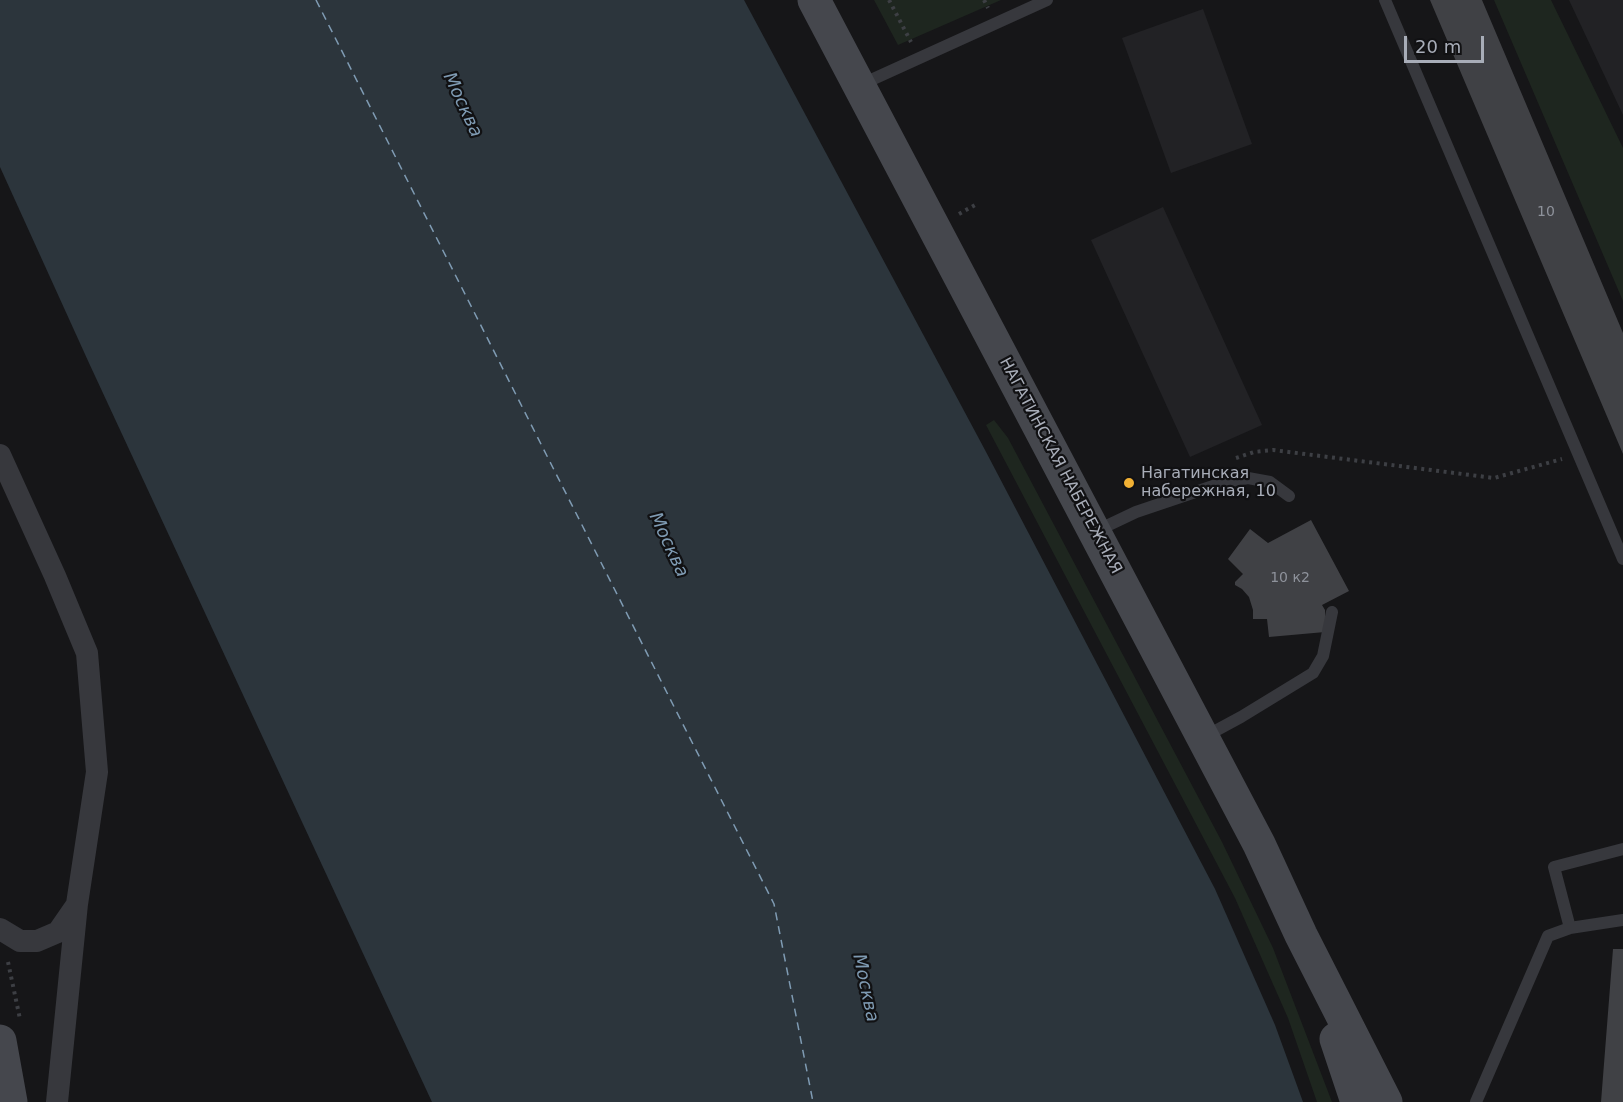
<!DOCTYPE html>
<meta charset="utf-8">
<style>
body{margin:0}
#map{position:relative;width:1623px;height:1102px;overflow:hidden;background:#161618;font-family:"DejaVu Sans",sans-serif}
canvas{display:block}
.scale{position:absolute;left:1404px;top:36px;width:80px;height:27px;box-sizing:border-box;border:3px solid #a8adb8;border-top:0;padding-left:8px;font-size:18px;line-height:21px;white-space:nowrap;color:#a8adb8;-webkit-text-stroke:4px #111113;paint-order:stroke}
</style>
<div id="map">
<canvas width="1623" height="1102"></canvas>
<div class="scale">20 m</div>
</div>
<script>
const context = document.querySelector('canvas').getContext('2d');
context.lineJoin = 'round';
function fill(path, color) {
  context.fillStyle = color;
  context.fill(path, 'evenodd');
}
function poly(rows) {
  const path = new Path2D();
  for (const r of rows) {
    path.moveTo(r[0], r[1]);
    for (let i = 2; i < r.length; i += 2) path.lineTo(r[i], r[i + 1]);
  }
  return path;
}
function stroke(path, color, width, dash) {
  context.strokeStyle = color;
  context.lineWidth = width;
  context.lineCap = dash ? 'butt' : 'round';
  context.setLineDash(dash || []);
  context.stroke(path);
}
function write(font, color, halo, rows, align = 'center') {
  context.font = font + ' "DejaVu Sans",sans-serif';
  context.lineWidth = 4.5;
  context.setLineDash([]);
  context.textBaseline = 'middle';
  context.strokeStyle = halo;
  context.fillStyle = color;
  for (const [text, x, y, turn = 0] of rows) {
    context.save();
    context.translate(x, y);
    context.rotate((+turn || 0) * Math.PI / 180);
    context.textAlign = isNaN(turn) ? turn : align;
    if (halo) context.strokeText(text, 0, 0);
    context.fillText(text, 0, 0);
    context.restore();
  }
}
fill(poly([
 [1569,0,1623,0,1623,115],
 [1203,9,1252,144,1171,173,1122,38],
 [1163,207,1262,425,1190,457,1091,240]
]), '#222225');
fill(poly([
 [874,0,1001,0,898,45],
 [1494,0,1551,0,1623,148,1623,301],
 [994,420,1008,438,1222,842,1273,948,1332,1102,1317,1102,1288,1018,1235,898,986,425]
]), '#1e261f');
fill(poly([
 [0,0,744,0,985,450,1215,889,1275,1025,1303,1102,432,1102,89,363,0,167]
]), '#2c353c');
stroke(poly([
 [316,0,774,904,813,1102]
]), '#7f9bb3', 1.5, [8, 6]);
fill(poly([
 [1430,0,1482,0,1623,333,1623,454],
 [1311,520,1349,591,1322,605,1325,610,1325,632,1269,637,1267,619,1253,619,1253,610,1249,597,1242,589,1235,585,1235,582,1243,574,1228,559,1250,529,1268,543],
 [1613,949,1623,949,1623,1102,1601,1102]
]), '#404145');
stroke(poly([
 [889,0,911,42],
 [984,0,988,8],
 [959,214,975,205],
 [1236,458,1254,452,1273,450,1494,478,1562,459],
 [8,962,20,1019]
]), '#3d3f44', 4, [3, 4.5]);
stroke(poly([
 [1385,0,1623,559],
 [860,85,1047,0],
 [1096,531,1136,512,1225,482,1248,478,1270,482,1289,496],
 [1204,737,1241,717,1313,673,1323,656,1332,612],
 [1570,928,1554,867,1623,849],
 [1476,1102,1548,936,1570,928,1623,920]
]), '#37383d', 12);
stroke(poly([
 [0,455,55,576,87,653,97,772,77,904,57,1102],
 [0,929,20,941,37,941,58,932,76,906]
]), '#37383d', 22);
stroke(poly([
 [814,0,1259,844,1301,935,1386,1102],
 [1336,1039,1357,1102],
 [0,1041,11,1102]
]), '#45474d', 33);
for (const [x, y, r, color] of [
 [1129,483,6,"#f2b134"]
]) {
  const dot = new Path2D();
  dot.arc(x, y, r, 0, 2 * Math.PI);
  context.fillStyle = color;
  context.fill(dot);
  stroke(dot, '#111113', 2);
}
write('14px', '#8e929b', null, [
 ["10",1546,212],
 ["10 к2",1290,578]
]);
write('16px', '#a8adb8', '#111113', [
 ["НАГАТИНСКАЯ НАБЕРЕЖНАЯ",1060,466,62]
]);
write('16px', '#a8adb8', '#111113', [
 ["Нагатинская",1141,474],
 ["набережная, 10",1141,492]
], 'left');
write('italic 18px', '#7f9bb3', '#111113', [
 ["Москва",462,105,65],
 ["Москва",668,545,65],
 ["Москва",865,988,78]
]);
</script>
